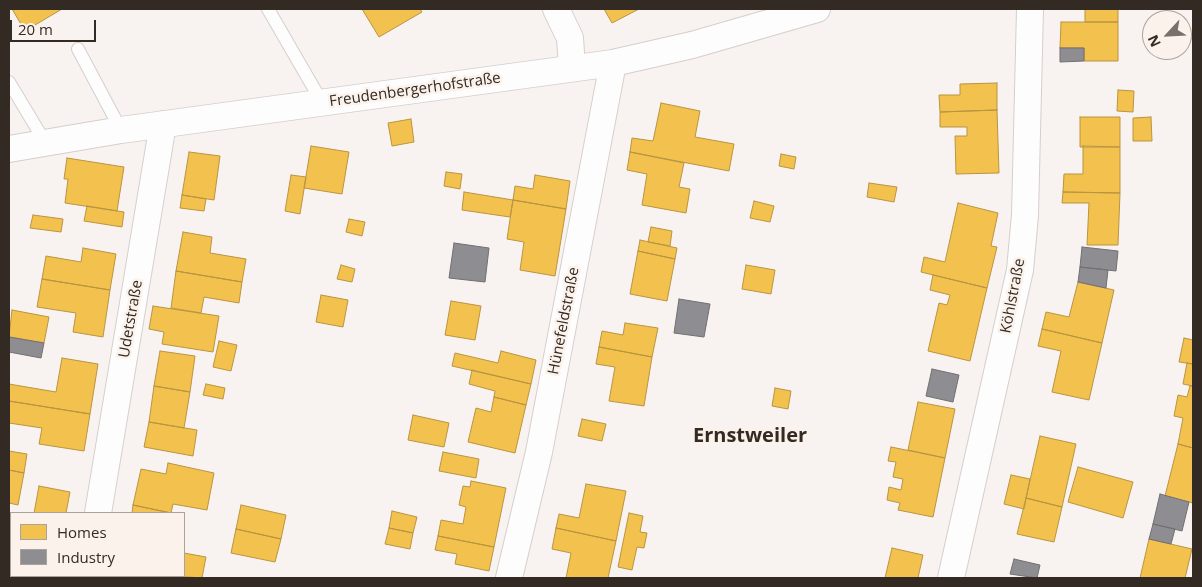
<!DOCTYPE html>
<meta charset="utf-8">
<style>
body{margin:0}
#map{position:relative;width:1202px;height:587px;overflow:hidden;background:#f8f3f0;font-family:"Open Sans",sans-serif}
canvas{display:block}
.frame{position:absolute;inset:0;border:10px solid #332a24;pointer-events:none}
.legend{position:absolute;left:10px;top:512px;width:175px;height:65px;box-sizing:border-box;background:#fcf2ec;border:1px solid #aca29c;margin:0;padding:6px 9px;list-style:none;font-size:15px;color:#332a24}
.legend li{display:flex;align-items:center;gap:10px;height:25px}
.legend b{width:25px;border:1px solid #aca29c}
.north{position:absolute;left:1142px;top:10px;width:50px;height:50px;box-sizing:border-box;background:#fcf2ec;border:1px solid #aca29c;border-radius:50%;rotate:245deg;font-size:14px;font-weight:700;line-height:20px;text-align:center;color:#332a24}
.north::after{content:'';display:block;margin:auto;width:18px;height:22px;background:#78706b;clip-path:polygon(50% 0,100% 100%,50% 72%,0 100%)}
.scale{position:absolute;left:10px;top:20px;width:86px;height:22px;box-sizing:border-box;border:2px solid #332a24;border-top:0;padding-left:6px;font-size:15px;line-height:18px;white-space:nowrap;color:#332a24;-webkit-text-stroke:4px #fcf2ec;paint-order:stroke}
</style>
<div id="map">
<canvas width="1202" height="587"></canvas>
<div class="frame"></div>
<ul class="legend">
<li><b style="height:14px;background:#f2c14e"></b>Homes</li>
<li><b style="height:14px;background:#8d8d92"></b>Industry</li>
</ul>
<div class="north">N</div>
<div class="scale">20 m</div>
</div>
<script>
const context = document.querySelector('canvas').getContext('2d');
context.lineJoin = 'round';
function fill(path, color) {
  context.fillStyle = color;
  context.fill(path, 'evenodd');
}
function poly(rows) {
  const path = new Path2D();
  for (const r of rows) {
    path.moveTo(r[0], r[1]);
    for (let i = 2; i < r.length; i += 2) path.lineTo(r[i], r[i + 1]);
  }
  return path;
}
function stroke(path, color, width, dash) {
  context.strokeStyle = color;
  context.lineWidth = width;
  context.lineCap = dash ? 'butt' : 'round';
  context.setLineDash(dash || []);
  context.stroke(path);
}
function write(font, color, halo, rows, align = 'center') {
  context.font = font + ' "Open Sans",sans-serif';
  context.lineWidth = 5;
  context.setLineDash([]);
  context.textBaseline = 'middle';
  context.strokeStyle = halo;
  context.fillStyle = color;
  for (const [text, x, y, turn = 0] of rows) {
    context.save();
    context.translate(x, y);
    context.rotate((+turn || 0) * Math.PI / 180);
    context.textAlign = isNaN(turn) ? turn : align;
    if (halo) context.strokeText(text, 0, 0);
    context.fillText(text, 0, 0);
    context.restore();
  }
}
const homes = poly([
 [12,9,62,9,25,31,12,9],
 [362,9,420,9,422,12,379,37,362,9],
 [604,9,639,9,612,23,604,9],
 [1085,9,1118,9,1118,22,1085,22,1085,9],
 [1061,22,1118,22,1118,61,1084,61,1084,48,1060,48,1061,22],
 [997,83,997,110,940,112,939,95,960,95,960,84,997,83],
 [1118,90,1134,91,1133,112,1117,111,1118,90],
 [661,103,700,111,695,137,734,144,729,171,630,152,632,138,653,141,661,103],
 [997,110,999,173,956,174,955,136,967,136,967,127,940,127,940,112,997,110],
 [1080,117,1120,117,1120,147,1080,147,1080,117],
 [1151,117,1152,141,1133,141,1133,118,1151,117],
 [411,119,414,142,392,146,388,123,411,119],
 [311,146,349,152,342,194,304,188,311,146],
 [1083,146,1120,147,1120,193,1063,192,1064,174,1083,174,1083,146],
 [189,152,220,156,214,200,182,195,189,152],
 [630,152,684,163,679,187,690,189,686,213,642,205,647,174,627,170,630,152],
 [781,154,796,157,794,169,779,166,781,154],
 [67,158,124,167,117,211,65,203,68,179,64,179,67,158],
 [446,172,462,174,460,189,444,186,446,172],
 [291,175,306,177,300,214,285,211,291,175],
 [535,175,570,181,566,209,513,200,515,186,533,189,535,175],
 [869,183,897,187,894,202,867,197,869,183],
 [464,192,513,200,510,217,462,210,464,192],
 [1063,192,1120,193,1118,245,1087,245,1089,203,1062,203,1063,192],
 [182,195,206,199,204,211,180,208,182,195],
 [513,200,566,209,555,276,520,270,524,242,507,239,513,200],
 [754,201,774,206,770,222,750,218,754,201],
 [958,203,998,213,991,246,997,247,987,288,921,272,924,257,945,262,958,203],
 [87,206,124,212,122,227,84,221,87,206],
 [33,215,63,219,61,232,30,228,33,215],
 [349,219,365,222,362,236,346,232,349,219],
 [651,227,672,231,670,246,648,242,651,227],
 [183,232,212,237,210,253,246,259,242,282,176,271,183,232],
 [640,240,677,248,675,259,638,251,640,240],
 [83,248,116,254,110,290,42,279,46,256,81,262,83,248],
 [638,251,675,259,667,301,630,294,638,251],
 [341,265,355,269,352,282,337,279,341,265],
 [746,265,775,270,771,294,742,289,746,265],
 [176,271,242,282,239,303,204,297,201,313,171,308,176,271],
 [933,275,987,288,970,361,928,351,939,303,947,305,950,295,930,290,933,275],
 [42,279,110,290,103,337,73,332,76,313,37,307,42,279],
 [1078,282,1114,290,1102,343,1042,329,1046,312,1069,317,1078,282],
 [321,295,348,300,343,327,316,322,321,295],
 [451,301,481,306,475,340,445,335,451,301],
 [153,306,219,316,213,352,162,344,164,332,149,329,153,306],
 [12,310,49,317,44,343,9,337,12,310],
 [625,323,658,328,652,357,599,347,602,331,623,335,625,323],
 [1042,329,1102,343,1089,400,1052,392,1061,351,1038,346,1042,329],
 [1184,338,1193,340,1193,364,1179,362,1184,338],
 [219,341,237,345,231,371,213,367,219,341],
 [599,347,652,357,644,406,609,401,615,367,596,364,599,347],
 [160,351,195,356,190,392,154,386,160,351],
 [501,351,536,360,531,384,452,366,455,353,498,363,501,351],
 [62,358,98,364,90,414,9,401,9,384,56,392,62,358],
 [1187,363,1193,364,1193,386,1183,384,1187,363],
 [472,370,531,384,526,405,494,397,495,391,469,384,472,370],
 [206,384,225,388,223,399,203,395,206,384],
 [154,386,190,392,184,428,149,422,154,386],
 [1190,386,1193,386,1193,448,1178,444,1183,418,1174,416,1178,395,1187,397,1190,386],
 [775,388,791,391,788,409,772,406,775,388],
 [494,397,526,405,515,453,468,442,476,408,491,412,494,397],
 [9,401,90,414,84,451,39,444,42,428,9,423,9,401],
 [918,402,955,409,945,458,908,450,918,402],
 [413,415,449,423,444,447,408,440,413,415],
 [582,419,606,424,602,441,578,436,582,419],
 [149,422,197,430,193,456,144,447,149,422],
 [1040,436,1076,444,1062,507,1026,498,1040,436],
 [1178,444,1193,448,1193,503,1165,496,1178,444],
 [891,447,945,458,933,517,898,510,900,503,887,500,889,487,901,490,903,479,893,477,896,462,888,461,891,447],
 [9,451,27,454,24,473,9,470,9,451],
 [443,452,479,459,476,478,439,471,443,452],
 [168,463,214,473,207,510,173,504,171,513,133,505,141,469,166,474,168,463],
 [1078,467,1133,482,1123,518,1068,502,1078,467],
 [9,470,24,473,18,505,9,503,9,470],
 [1011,475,1030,479,1024,509,1004,504,1011,475],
 [471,481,506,488,494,547,438,536,441,520,463,524,466,507,459,505,463,486,470,487,471,481],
 [586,484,626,491,616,541,556,528,559,514,579,518,586,484],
 [39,486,70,492,66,513,34,513,39,486],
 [1026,498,1062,507,1054,542,1017,534,1026,498],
 [133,505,171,513,132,513,133,505],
 [241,505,286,515,281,539,236,529,241,505],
 [392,511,417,517,413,533,389,528,392,511],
 [629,513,643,516,640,532,647,533,644,548,637,547,632,570,618,567,629,513],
 [389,528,413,533,410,549,385,544,389,528],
 [556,528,616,541,608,578,566,578,571,553,552,549,556,528],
 [236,529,281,539,275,562,231,553,236,529],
 [9,532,11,533,11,564,9,563,9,532],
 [438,536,494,547,489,571,455,564,457,554,435,550,438,536],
 [1149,539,1192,549,1185,578,1140,578,1149,539],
 [892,548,923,555,918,578,885,578,892,548],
 [184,553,206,557,202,578,176,576,184,576,184,553]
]);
fill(homes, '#f2c14e');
stroke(homes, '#b99441', 1);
const industry = poly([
 [1060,48,1084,48,1084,61,1060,62,1060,48],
 [454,243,489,248,485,282,449,278,454,243],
 [1082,247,1118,251,1116,271,1080,267,1082,247],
 [1080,267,1108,270,1106,288,1078,282,1080,267],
 [679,299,710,304,704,337,674,333,679,299],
 [9,337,44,343,41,358,9,352,9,337],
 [932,369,959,375,953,402,926,396,932,369],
 [1160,494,1189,502,1182,531,1153,524,1160,494],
 [1153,524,1175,529,1171,544,1149,539,1153,524],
 [1014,559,1040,565,1037,578,1010,574,1014,559]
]);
fill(industry, '#8d8d92');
stroke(industry, '#726f71', 1);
const service = poly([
 [268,9,323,104],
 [78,49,121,130],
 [9,82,45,142]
]);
const minor = poly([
 [556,9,570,38,572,67],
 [9,149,121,130,613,63,692,45,817,9],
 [98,513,163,124],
 [84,578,84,576],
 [509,578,539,452,613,63],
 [951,578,1020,270,1025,215,1030,9]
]);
stroke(service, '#d6ceca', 14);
stroke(minor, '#d6ceca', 28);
stroke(service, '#fefdfd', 12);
stroke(minor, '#fefdfd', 26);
write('15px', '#332a24', '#fcf2ec', [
 ["Freudenbergerhofstraße",415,90,-8],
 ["Köhlstraße",1013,296,-79],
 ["Udetstraße",131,319,-80],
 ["Hünefeldstraße",564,321,-79]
]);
write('bold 20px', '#332a24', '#fcf2ec', [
 ["Ernstweiler",750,436]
]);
</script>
